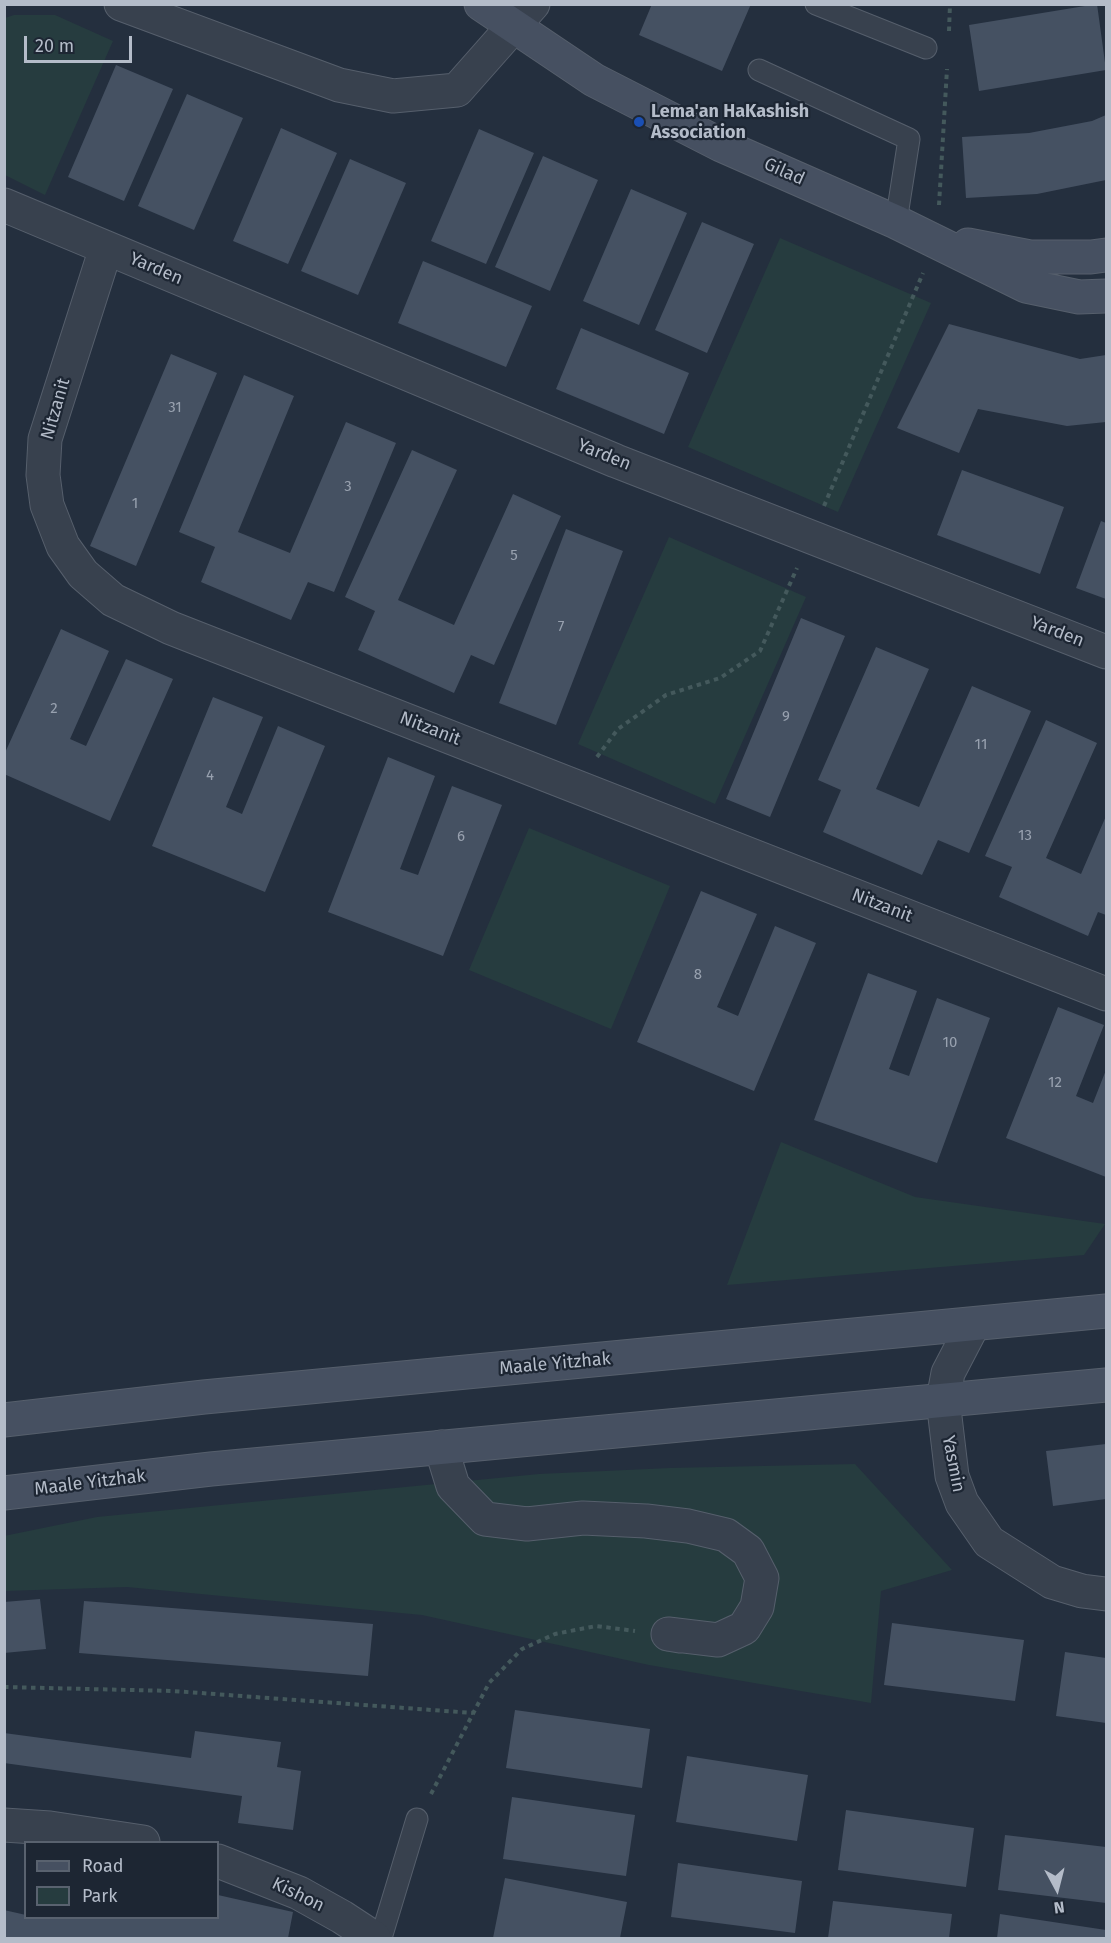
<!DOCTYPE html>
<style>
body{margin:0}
#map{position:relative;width:1111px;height:1943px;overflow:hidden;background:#242f3e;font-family:"Fira Sans",sans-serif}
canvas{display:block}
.frame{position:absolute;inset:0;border:6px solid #b4bcc9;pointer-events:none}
.legend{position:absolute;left:24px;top:1841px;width:195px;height:78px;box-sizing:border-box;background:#1d2633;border:2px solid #59626f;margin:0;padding:8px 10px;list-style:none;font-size:18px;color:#b4bcc9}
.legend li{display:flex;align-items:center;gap:12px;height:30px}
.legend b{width:30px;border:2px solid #59626f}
.north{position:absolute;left:1027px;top:1859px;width:60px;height:60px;-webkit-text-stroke:4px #1d2633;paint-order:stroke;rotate:173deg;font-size:16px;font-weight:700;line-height:24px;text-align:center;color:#b4bcc9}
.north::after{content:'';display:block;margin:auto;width:21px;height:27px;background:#b4bcc9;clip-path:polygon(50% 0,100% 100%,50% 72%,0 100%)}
.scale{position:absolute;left:24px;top:36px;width:108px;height:27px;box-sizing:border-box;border:3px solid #b4bcc9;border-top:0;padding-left:8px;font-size:18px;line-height:21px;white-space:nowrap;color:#b4bcc9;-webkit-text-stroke:4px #1d2633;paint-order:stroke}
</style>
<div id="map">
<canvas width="1111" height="1943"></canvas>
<div class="frame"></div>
<ul class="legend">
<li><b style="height:8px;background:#465061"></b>Road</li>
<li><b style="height:16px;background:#263c3f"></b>Park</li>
</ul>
<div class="north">N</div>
<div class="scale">20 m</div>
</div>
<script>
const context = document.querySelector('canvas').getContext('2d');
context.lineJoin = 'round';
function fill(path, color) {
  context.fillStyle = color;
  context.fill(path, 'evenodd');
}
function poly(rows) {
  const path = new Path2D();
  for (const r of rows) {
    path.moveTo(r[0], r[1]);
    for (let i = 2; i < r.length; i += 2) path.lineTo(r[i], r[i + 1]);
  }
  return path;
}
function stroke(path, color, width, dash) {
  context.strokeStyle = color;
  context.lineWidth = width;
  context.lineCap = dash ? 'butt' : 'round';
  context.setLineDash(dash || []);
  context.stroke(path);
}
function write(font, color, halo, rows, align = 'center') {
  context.font = font + ' "Fira Sans",sans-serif';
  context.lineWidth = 4.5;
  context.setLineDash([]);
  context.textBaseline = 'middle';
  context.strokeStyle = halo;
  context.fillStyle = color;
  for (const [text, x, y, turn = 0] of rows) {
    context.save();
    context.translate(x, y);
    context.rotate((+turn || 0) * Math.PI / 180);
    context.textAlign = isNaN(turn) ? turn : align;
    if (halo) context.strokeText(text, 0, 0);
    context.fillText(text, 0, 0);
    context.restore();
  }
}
fill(poly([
 [14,15,55,15,113,41,45,195,5,175,5,18],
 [780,238,931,303,838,512,688,447],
 [669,537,806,597,715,804,578,744],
 [529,828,670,886,611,1029,469,970],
 [781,1142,915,1197,1105,1224,1084,1255,727,1285],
 [855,1464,952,1570,881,1591,871,1703,649,1665,422,1615,127,1587,5,1591,4,1536,97,1517,539,1474,670,1468]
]), '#263c3f');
fill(poly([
 [652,4,751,4,722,71,639,35],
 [1097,4,1106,70,979,91,969,25],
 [116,65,173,89,124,201,68,177],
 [187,94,243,118,194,230,138,206],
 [1106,115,1106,180,1037,194,966,198,962,137,1029,133,1092,121],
 [281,128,337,153,288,264,233,241],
 [479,129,534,153,486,264,431,241],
 [543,156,598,180,550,291,495,267],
 [350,159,406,183,358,295,301,271],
 [631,189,687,213,639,325,583,301],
 [702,222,754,244,707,353,655,330],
 [423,261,532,306,506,367,398,323],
 [949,324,1080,359,1106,355,1106,422,1067,426,978,409,959,453,897,428],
 [581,328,689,373,664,434,556,389],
 [171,354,217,373,136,566,90,546],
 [244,375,294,396,238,532,290,553,346,422,396,443,334,592,308,582,291,620,201,582,215,547,179,532],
 [412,450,457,470,398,600,454,625,513,494,561,516,494,665,471,655,454,693,358,650,375,611,345,597],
 [962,470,1064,507,1040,574,937,535],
 [1101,521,1106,523,1106,599,1076,588],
 [566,529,623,551,556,725,499,703],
 [801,618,845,636,770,817,726,799],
 [61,629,109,651,70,739,86,746,126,659,173,679,110,821,4,774,4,755],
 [876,647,929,669,876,789,919,807,972,686,1031,711,969,853,938,840,922,875,823,832,841,790,818,780],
 [213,697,263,717,226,807,242,814,278,726,325,746,265,892,152,846],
 [1046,720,1097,743,1046,858,1081,874,1106,816,1106,915,1098,912,1088,936,999,897,1012,867,985,856],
 [388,757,435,776,400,869,418,875,452,786,502,805,443,956,328,912],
 [701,891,757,914,717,1007,738,1016,775,926,816,943,754,1091,637,1042],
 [868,973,917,991,889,1069,909,1076,937,998,990,1018,937,1163,814,1120],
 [1058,1007,1104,1025,1076,1096,1093,1103,1106,1070,1106,1177,1006,1138],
 [1106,1444,1106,1499,1053,1506,1046,1451],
 [40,1599,46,1649,4,1653,4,1602],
 [84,1601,373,1624,368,1676,79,1653],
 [892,1623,1024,1640,1015,1701,884,1685],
 [1065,1652,1106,1658,1106,1723,1056,1716],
 [515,1710,650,1729,642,1788,506,1768],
 [195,1731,281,1742,277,1767,301,1771,293,1830,238,1823,242,1796,4,1763,4,1733,191,1758],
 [687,1756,808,1775,797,1841,676,1822],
 [512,1797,635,1815,626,1876,503,1859],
 [846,1810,974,1828,966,1887,838,1870],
 [1005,1835,1106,1847,1106,1903,998,1890],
 [678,1863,802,1881,795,1933,671,1917],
 [505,1878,627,1902,620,1938,493,1938],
 [218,1895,293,1912,288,1938,4,1938,4,1910,26,1915,26,1918,45,1919,46,1918,218,1918],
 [833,1901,952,1914,949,1938,828,1938],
 [1000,1914,1106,1930,1106,1938,997,1938]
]), '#455162');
const lane = poly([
 [816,4,926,48],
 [759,70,909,139,896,222],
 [381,1938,417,1819]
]);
const street = poly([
 [121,4,339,85,393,96,457,90,533,4],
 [4,205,616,461,1106,652],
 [106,248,45,439,43,475,47,505,63,546,83,574,113,600,171,628,1106,994],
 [973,1325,948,1373,943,1400,952,1476,962,1503,989,1542,1052,1582,1082,1591,1106,1594],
 [441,1447,453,1486,485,1519,527,1524,583,1518,646,1521,688,1526,726,1535,748,1551,762,1578,757,1607,744,1628,718,1640,668,1634,680,1636],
 [4,1825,50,1828,143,1842],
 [218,1861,299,1893,342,1917,374,1938]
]);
const secondary = poly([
 [481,4,594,80,721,145,896,222,1026,286,1079,297,1106,296],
 [968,245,1030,257,1091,257,1106,255],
 [4,1420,204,1397,1106,1311],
 [4,1493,211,1469,1106,1385]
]);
stroke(lane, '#565f6c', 23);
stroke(street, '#565f6c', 35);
stroke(secondary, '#565f6c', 35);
stroke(poly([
 [949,31,950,4],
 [939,205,947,69],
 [824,506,923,273],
 [597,757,618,729,666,695,720,678,760,651,797,568],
 [4,1687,173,1691,473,1713],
 [431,1794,489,1683,522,1649,555,1634,596,1626,635,1631]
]), '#44595c', 4, [4.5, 4.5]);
stroke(lane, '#38414e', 21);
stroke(street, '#38414e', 33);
stroke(secondary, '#465061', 33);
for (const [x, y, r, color] of [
 [639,122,6,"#1a4fb4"]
]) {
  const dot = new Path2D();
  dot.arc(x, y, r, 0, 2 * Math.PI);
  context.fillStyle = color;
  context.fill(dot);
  stroke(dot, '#1d2633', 2);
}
write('15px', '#98a1af', null, [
 ["31",175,408],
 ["3",348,487],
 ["1",135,504],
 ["5",514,556],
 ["7",561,627],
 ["2",54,709],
 ["9",786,717],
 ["11",981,745],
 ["4",210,776],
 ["13",1025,836],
 ["6",461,837],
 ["8",698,975],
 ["10",950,1043],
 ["12",1055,1083]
]);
write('bold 18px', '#b4bcc9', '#1d2633', [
 ["Lema'an HaKashish",651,112],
 ["Association",651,133]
], 'left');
write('18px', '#b4bcc9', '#1d2633', [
 ["Gilad",784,172,24],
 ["Yarden",156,269,23],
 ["Nitzanit",56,409,-74],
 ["Yarden",604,455,22],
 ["Yarden",1057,632,21],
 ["Nitzanit",430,729,21],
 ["Nitzanit",882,906,21],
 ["Maale Yitzhak",555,1364,-5],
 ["Yasmin",953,1464,79],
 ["Maale Yitzhak",90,1483,-7],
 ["Kishon",298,1895,26]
]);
</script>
